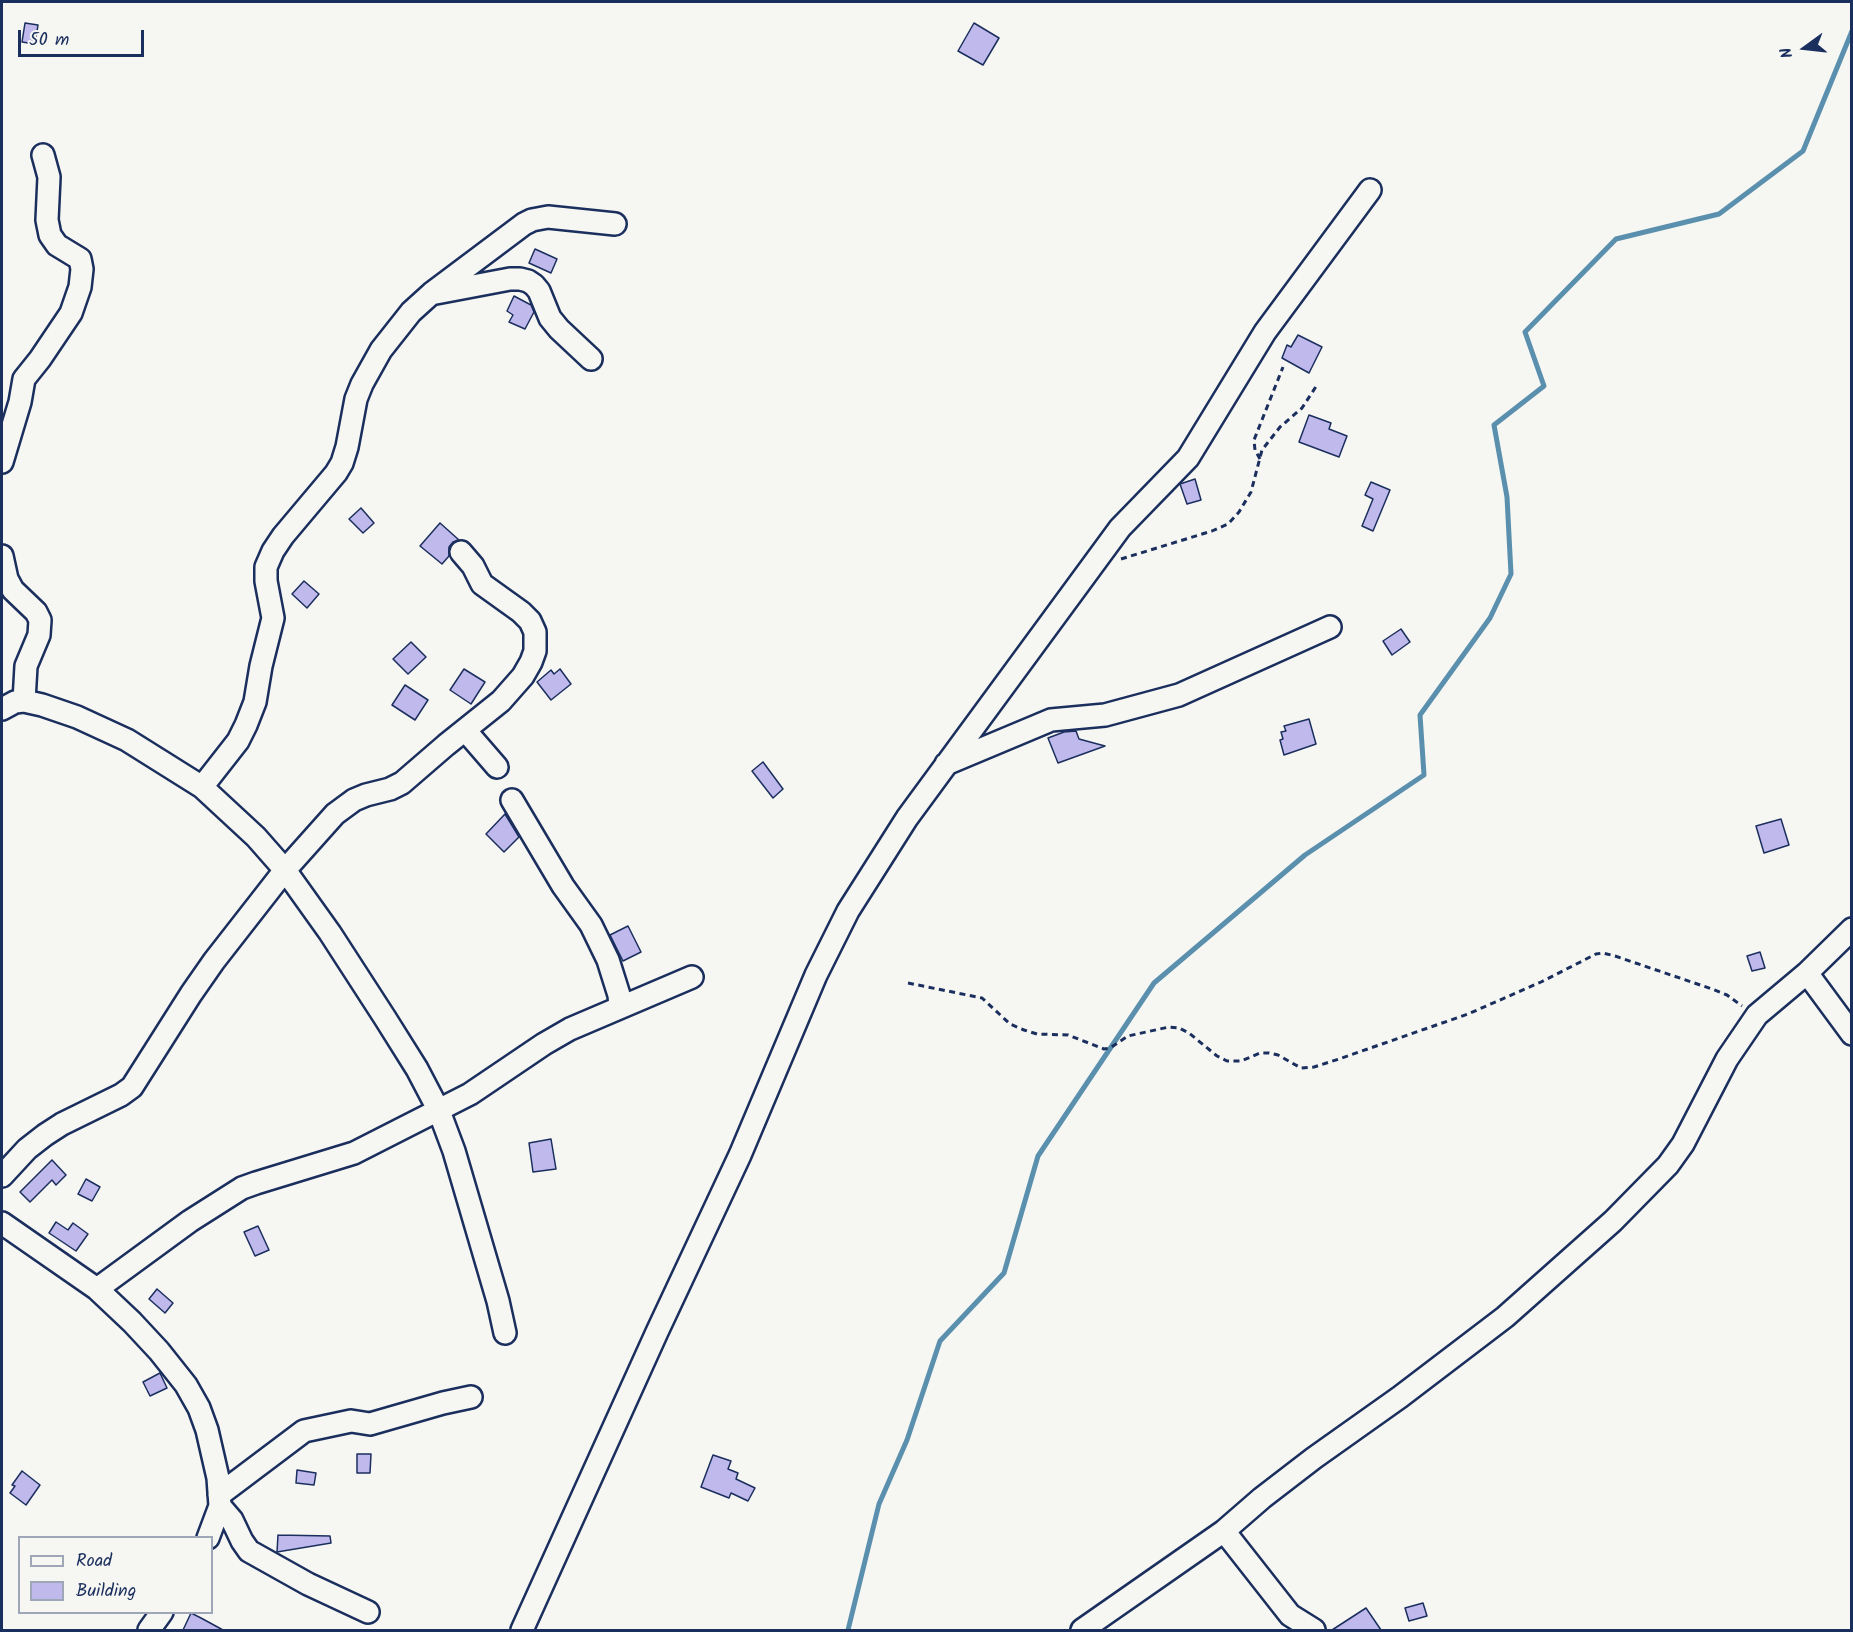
<!DOCTYPE html>
<style>
body{margin:0}
#map{position:relative;width:1853px;height:1632px;overflow:hidden;background:#f6f6f2;font-family:Kalam,sans-serif}
canvas{display:block}
.frame{position:absolute;inset:0;border:3px solid #1b2f5e;pointer-events:none}
.legend{position:absolute;left:18px;top:1536px;width:195px;height:78px;box-sizing:border-box;background:#f6f6f2;border:2px solid #9ea6b7;margin:0;padding:8px 10px;list-style:none;font-size:18px;color:#1b2f5e}
.legend li{display:flex;align-items:center;gap:12px;height:30px}
.legend b{width:30px;border:2px solid #9ea6b7}
.north{position:absolute;left:1775px;top:18px;width:60px;height:60px;-webkit-text-stroke:4px #f6f6f2;paint-order:stroke;rotate:255deg;font-size:16px;font-weight:700;line-height:24px;text-align:center;color:#1b2f5e}
.north::after{content:'';display:block;margin:auto;width:21px;height:27px;background:#1b2f5e;clip-path:polygon(50% 0,100% 100%,50% 72%,0 100%)}
.scale{position:absolute;left:18px;top:30px;width:126px;height:27px;box-sizing:border-box;border:3px solid #1b2f5e;border-top:0;padding-left:8px;font-size:18px;line-height:21px;white-space:nowrap;color:#1b2f5e;-webkit-text-stroke:4px #f6f6f2;paint-order:stroke}
</style>
<div id="map">
<canvas width="1853" height="1632"></canvas>
<div class="frame"></div>
<ul class="legend">
<li><b style="height:8px;background:#f6f6f2"></b>Road</li>
<li><b style="height:16px;background:#c0baec"></b>Building</li>
</ul>
<div class="north">N</div>
<div class="scale">50 m</div>
</div>
<script>
const context = document.querySelector('canvas').getContext('2d');
context.lineJoin = 'round';
function poly(rows) {
  const path = new Path2D();
  for (const r of rows) {
    path.moveTo(r[0], r[1]);
    for (let i = 2; i < r.length; i += 2) path.lineTo(r[i], r[i + 1]);
  }
  return path;
}
function stroke(path, color, width, dash) {
  context.strokeStyle = color;
  context.lineWidth = width;
  context.lineCap = dash ? 'butt' : 'round';
  context.setLineDash(dash || []);
  context.stroke(path);
}
function fill(path, color) {
  context.fillStyle = color;
  context.fill(path, 'evenodd');
}
stroke(poly([
 [848,1630,879,1504,907,1440,940,1341,1004,1273,1038,1156,1154,983,1305,855,1424,775,1420,715,1490,618,1511,574,1507,497,1494,425,1544,386,1525,332,1616,239,1719,214,1803,151,1852,31]
]), '#5a90ae', 5);
const building = poly([
 [25,23,38,25,35,44,22,42,25,23],
 [974,23,999,38,983,65,958,51,974,23],
 [535,249,557,259,551,273,529,263,535,249],
 [514,296,531,305,534,312,525,329,509,322,513,315,507,311,514,296],
 [1298,335,1322,347,1309,373,1282,358,1287,345,1291,347,1298,335],
 [1309,415,1331,423,1329,429,1347,436,1339,457,1299,442,1309,415],
 [1195,479,1201,500,1187,504,1180,484,1195,479],
 [1371,482,1390,490,1373,531,1362,526,1373,499,1365,495,1371,482],
 [361,508,374,523,363,533,349,519,361,508],
 [440,523,459,540,453,542,449,547,449,556,442,564,420,546,440,523],
 [304,581,319,594,307,608,292,594,304,581],
 [1401,629,1410,642,1392,655,1383,641,1401,629],
 [411,642,426,657,408,674,393,659,411,642],
 [464,669,485,682,471,704,450,690,464,669],
 [560,669,571,684,551,700,537,682,551,670,554,674,560,669],
 [405,685,428,700,415,720,392,705,405,685],
 [1309,719,1316,744,1284,755,1280,740,1283,739,1281,732,1286,731,1284,726,1309,719],
 [1076,731,1079,739,1105,746,1058,763,1048,738,1064,732,1076,731],
 [763,762,783,789,773,798,752,771,763,762],
 [505,814,519,837,504,852,486,834,505,814],
 [1781,819,1789,845,1764,853,1756,826,1781,819],
 [628,926,641,952,623,961,610,935,628,926],
 [1760,952,1765,968,1752,971,1747,956,1760,952],
 [551,1139,556,1169,533,1172,529,1143,551,1139],
 [52,1160,66,1175,56,1185,52,1180,30,1202,20,1192,52,1160],
 [86,1179,100,1187,92,1201,78,1194,86,1179],
 [56,1222,68,1230,73,1223,88,1234,76,1251,49,1233,56,1222],
 [258,1226,269,1250,255,1256,244,1232,258,1226],
 [157,1289,173,1303,165,1313,149,1299,157,1289],
 [160,1373,167,1388,150,1396,143,1382,160,1373],
 [357,1454,371,1454,370,1473,357,1473,357,1454],
 [713,1455,731,1461,728,1469,738,1473,736,1479,755,1488,748,1501,731,1493,729,1498,701,1487,713,1455],
 [297,1470,316,1473,314,1485,296,1483,297,1470],
 [22,1471,40,1485,26,1505,10,1493,15,1486,12,1485,22,1471],
 [278,1535,330,1536,331,1543,277,1552,278,1535],
 [1423,1603,1427,1616,1409,1621,1405,1608,1423,1603],
 [1366,1608,1381,1630,1332,1630,1366,1608],
 [191,1613,201,1618,223,1630,183,1630,191,1613]
]);
fill(building, '#c0baec');
stroke(building, '#1b2f5e', 1.5);
const minor = poly([
 [436,293,510,279,520,279,528,281,534,285,539,291,550,318,559,329,591,359],
 [2,462,20,402,24,379,40,359,71,313,80,287,82,269,80,259,57,245,50,235,47,220,49,177,43,155],
 [2,556,7,579,13,590,36,612,40,620,39,635,26,666,24,701],
 [2,709,15,702,24,701,42,705,77,717,127,740,202,787,256,837,285,870,330,933,385,1018,417,1069,439,1111,454,1151,498,1301,505,1333],
 [465,730,497,767],
 [946,764,1051,720,1105,715,1179,695,1330,627],
 [202,787,238,741,246,725,255,702,261,666,273,618,266,581,266,567,273,551,283,536,336,473,342,463,347,447,356,399,362,384,381,350,411,312,432,293,524,224,532,220,548,217,615,224],
 [512,800,563,886,591,925,608,960,619,995,620,1007],
 [1807,973,1852,1034],
 [2,1176,27,1149,45,1135,62,1124,121,1095,132,1087,191,994,214,961,285,870,335,814,354,800,366,795,390,789,402,783,446,745,501,701,523,676,531,662,535,651,535,632,530,621,521,612,482,584,473,566,461,552],
 [2,1223,97,1289,132,1322,159,1351,186,1385,199,1408,207,1430,218,1478,220,1506,208,1538],
 [97,1289,190,1221,242,1188,256,1183,354,1153,470,1094,544,1044,570,1029,692,977],
 [219,1495,304,1431,351,1421,370,1424,443,1403,471,1397],
 [220,1506,232,1520,242,1541,249,1551,308,1584,368,1612],
 [1224,1531,1290,1615,1314,1630],
 [149,1630,162,1612],
 [522,1630,657,1332,740,1155,816,975,848,911,907,818,1120,528,1188,458,1265,332,1370,190],
 [1082,1630,1224,1531,1262,1498,1314,1458,1400,1397,1505,1317,1613,1221,1668,1165,1683,1144,1727,1059,1757,1015,1807,973,1852,929]
]);
stroke(minor, '#1b2f5e', 26);
stroke(poly([
 [1260,459,1255,450,1254,440,1283,367],
 [1121,559,1212,531,1228,524,1239,512,1251,492,1262,450,1280,427,1302,408,1317,385],
 [908,983,982,998,1010,1024,1024,1030,1037,1034,1068,1035,1104,1049,1110,1048,1128,1036,1169,1027,1179,1028,1189,1033,1217,1056,1227,1061,1241,1061,1260,1053,1269,1053,1278,1055,1301,1068,1314,1067,1339,1059,1468,1014,1541,982,1596,954,1603,953,1615,956,1712,989,1727,995,1742,1006]
]), '#1b2f5e', 3, [6, 4.5]);
stroke(minor, '#f6f6f2', 21);
</script>
